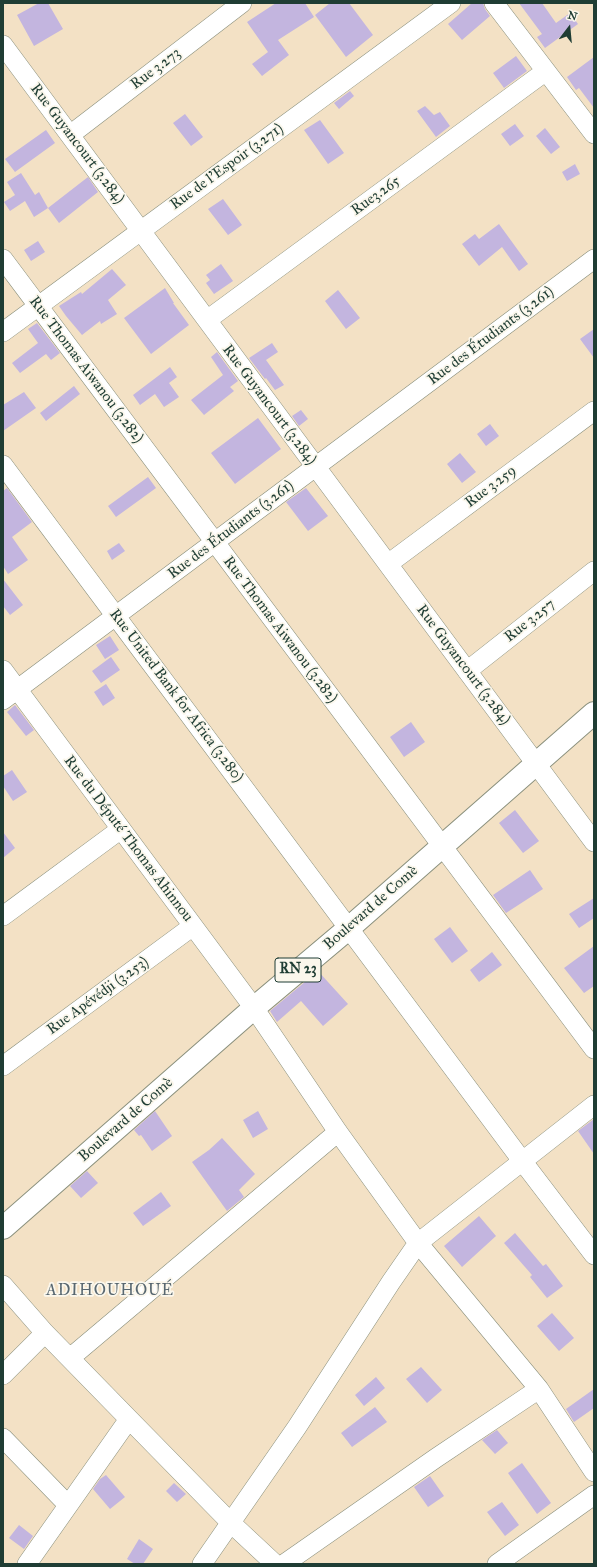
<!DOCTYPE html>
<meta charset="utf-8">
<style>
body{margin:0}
#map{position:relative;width:597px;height:1567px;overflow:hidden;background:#f3e1c5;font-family:"IM FELL Great Primer",serif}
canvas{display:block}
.frame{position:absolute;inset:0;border:4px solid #1f3d34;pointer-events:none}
.north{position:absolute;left:549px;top:8px;width:40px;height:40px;-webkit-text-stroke:3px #fbf7ec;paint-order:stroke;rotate:16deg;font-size:11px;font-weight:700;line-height:16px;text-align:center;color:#1f3d34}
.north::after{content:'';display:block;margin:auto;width:14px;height:18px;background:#1f3d34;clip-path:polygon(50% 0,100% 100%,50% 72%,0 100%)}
</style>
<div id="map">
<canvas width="597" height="1567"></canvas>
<div class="frame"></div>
<div class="north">N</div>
</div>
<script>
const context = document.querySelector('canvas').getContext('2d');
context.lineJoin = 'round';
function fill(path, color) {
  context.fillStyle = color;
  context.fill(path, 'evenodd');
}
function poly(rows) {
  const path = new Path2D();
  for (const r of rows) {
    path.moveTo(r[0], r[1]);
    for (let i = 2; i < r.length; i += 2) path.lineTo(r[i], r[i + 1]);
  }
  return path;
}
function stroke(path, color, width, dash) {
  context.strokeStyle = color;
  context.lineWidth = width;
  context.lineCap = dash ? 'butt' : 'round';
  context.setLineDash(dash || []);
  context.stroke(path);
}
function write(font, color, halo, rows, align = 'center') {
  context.font = font + ' "IM FELL Great Primer",serif';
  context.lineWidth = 3.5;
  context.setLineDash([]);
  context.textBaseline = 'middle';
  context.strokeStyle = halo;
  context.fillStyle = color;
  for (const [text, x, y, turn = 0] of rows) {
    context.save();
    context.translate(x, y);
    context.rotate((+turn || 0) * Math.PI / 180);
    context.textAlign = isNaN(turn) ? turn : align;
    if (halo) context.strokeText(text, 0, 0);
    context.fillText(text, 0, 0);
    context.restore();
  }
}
fill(poly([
 [39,3,48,3,63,29,34,46,17,15],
 [276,3,305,3,314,17,278,40,289,55,262,76,252,64,268,52,247,22],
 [330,3,349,3,373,35,346,57,315,15],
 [472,3,483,3,485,9,490,16,462,40,448,24],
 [519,3,542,3,556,23,570,13,578,24,545,48,537,37,542,34],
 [516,56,527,71,504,88,493,73],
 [594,57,594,108,579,88,576,90,567,77],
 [350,91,354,96,339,109,334,103],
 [425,106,434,115,440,112,450,126,436,137,417,111],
 [185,114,203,137,191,146,173,123],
 [320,120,344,153,328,164,304,130],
 [515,124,524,136,510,146,501,134],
 [545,128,560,147,551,154,536,136],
 [46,130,55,143,15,172,5,159],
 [575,164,580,174,567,181,562,172],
 [21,173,35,195,39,192,48,208,34,217,25,201,10,211,4,202,15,195,7,182],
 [88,177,98,192,59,223,48,208],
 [223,199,242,225,228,235,208,209],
 [499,224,528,264,519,271,502,247,479,266,462,244,475,234,479,239],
 [38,241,45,252,31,261,24,250],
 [221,264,233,281,214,294,206,283,210,280,206,275],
 [112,269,126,285,108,300,117,314,101,324,100,321,82,335,66,316,59,306,81,292,82,294],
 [165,288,174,303,173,303,189,325,151,354,124,318],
 [338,290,360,318,346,329,325,301],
 [37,323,60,353,51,360,46,354,20,373,12,363,38,343,28,329],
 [594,329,594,358,580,339],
 [272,343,278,352,266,360,284,385,275,390,266,378,265,379,249,358],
 [217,352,238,381,230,387,234,391,204,415,191,400,223,375,211,357],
 [170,367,177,377,169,383,179,397,164,407,155,394,140,405,133,395],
 [74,386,80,394,46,421,40,413],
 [24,392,36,408,3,431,3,405],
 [301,410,308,419,299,426,292,416],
 [258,418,281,449,235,484,211,453],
 [490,424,499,436,486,446,477,434],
 [460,453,476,472,462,483,447,464],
 [148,477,156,488,116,517,108,506],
 [7,488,32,522,12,537,28,560,8,574,3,566,3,491],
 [306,488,328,516,308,531,286,502],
 [119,543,125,551,112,560,107,551],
 [3,579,23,605,10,615,3,606],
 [110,636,119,650,105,659,96,645],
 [111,657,120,670,101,683,92,671],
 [106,684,115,698,103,706,94,692],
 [15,705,34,730,26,736,7,712],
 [411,722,425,742,404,757,390,737],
 [12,770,27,792,13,801,3,786,3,776],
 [515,810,539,841,523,853,499,823],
 [3,832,15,848,3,858],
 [530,870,543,889,506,913,493,895],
 [594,898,594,918,579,928,569,914],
 [450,927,468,951,452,963,434,939],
 [594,946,594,986,584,993,564,968],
 [492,952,502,965,479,982,470,970],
 [318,971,348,1004,323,1026,301,1001,277,1022,270,1011],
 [155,1111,172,1136,152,1151,141,1135,139,1136,134,1130],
 [258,1111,268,1129,253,1138,243,1120],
 [594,1119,594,1154,578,1131],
 [222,1138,255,1174,239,1190,244,1197,227,1211,192,1162,209,1150],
 [87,1171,98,1183,81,1198,70,1186],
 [161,1192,171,1206,143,1226,133,1213],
 [479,1216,496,1236,462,1267,444,1246],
 [515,1233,543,1266,546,1264,563,1286,547,1298,530,1277,532,1275,504,1243],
 [552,1313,574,1338,559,1351,537,1326],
 [421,1367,442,1390,427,1403,406,1379],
 [376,1377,385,1388,364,1406,355,1395],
 [594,1389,594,1408,574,1422,566,1409],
 [375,1407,387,1422,352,1447,341,1433],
 [497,1430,508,1443,495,1454,482,1440],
 [522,1463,551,1503,537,1514,508,1473],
 [106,1475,125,1497,110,1509,93,1489,100,1479],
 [430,1476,444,1496,428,1507,414,1487],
 [174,1483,186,1494,177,1502,166,1491],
 [502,1502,519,1525,505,1536,487,1512],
 [19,1525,33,1536,24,1549,9,1538],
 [139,1539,153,1549,143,1564,135,1564,127,1559]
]), '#c3b5df');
const minor = poly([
 [494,3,594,134],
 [3,45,594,842],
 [70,135,242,3],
 [3,259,594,1049],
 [207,320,546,71],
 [3,332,451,3],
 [3,465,523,1162,594,1255],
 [388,564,594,411],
 [3,670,254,1008,338,1132,418,1243,539,1389,594,1472],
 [467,671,594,571],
 [3,700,594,259],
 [3,916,121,829],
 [3,1066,193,926],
 [3,1285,45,1333,129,1419,231,1523,275,1564],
 [70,1358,338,1132],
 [3,1375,45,1333],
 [3,1438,68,1505],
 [27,1564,129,1419],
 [202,1564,297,1427,391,1282,418,1243,594,1105],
 [284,1564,436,1458,539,1389],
 [497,1564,594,1495]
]);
const major = poly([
 [3,1228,254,1008,349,928,594,713]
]);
stroke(minor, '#898f7c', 20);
stroke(major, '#898f7c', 24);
stroke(minor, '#fff', 19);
stroke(major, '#fff', 22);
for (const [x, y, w] of [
 [298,970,46]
]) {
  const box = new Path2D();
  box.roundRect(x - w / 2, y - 12, w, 24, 3);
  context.fillStyle = '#fbf7ec';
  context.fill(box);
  stroke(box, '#1f3d34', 1);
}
write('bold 14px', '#1f3d34', null, [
 ["RN 23",298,970]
]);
write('15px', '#1f3d34', '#fbf7ec', [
 ["Rue 3.273",156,69,-37],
 ["Rue Guyancourt (3.284)",77,144,53],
 ["Rue de l'Espoir (3.271)",227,167,-36],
 ["Rue3.265",376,196,-36],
 ["Rue des Étudiants (3.261)",491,336,-37],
 ["Rue Thomas Aiwanou (3.282)",86,370,53],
 ["Rue Guyancourt (3.284)",269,405,53],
 ["Rue 3.259",491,487,-37],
 ["Rue des Étudiants (3.261)",231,530,-37],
 ["Rue 3.257",530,621,-38],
 ["Rue Thomas Aiwanou (3.282)",280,630,53],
 ["Rue Guyancourt (3.284)",463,665,53],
 ["Rue United Bank for Africa (3.280)",176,696,53],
 ["Rue du Député Thomas Ahinnou",128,839,53],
 ["Boulevard de Comè",371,908,-41],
 ["Rue Apévédji (3.253)",98,996,-36],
 ["Boulevard de Comè",126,1120,-41]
]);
context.letterSpacing = '1px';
write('16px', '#586770', '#fbf7ec', [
 ["ADIHOUHOUÉ",110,1291]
]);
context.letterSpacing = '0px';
</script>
